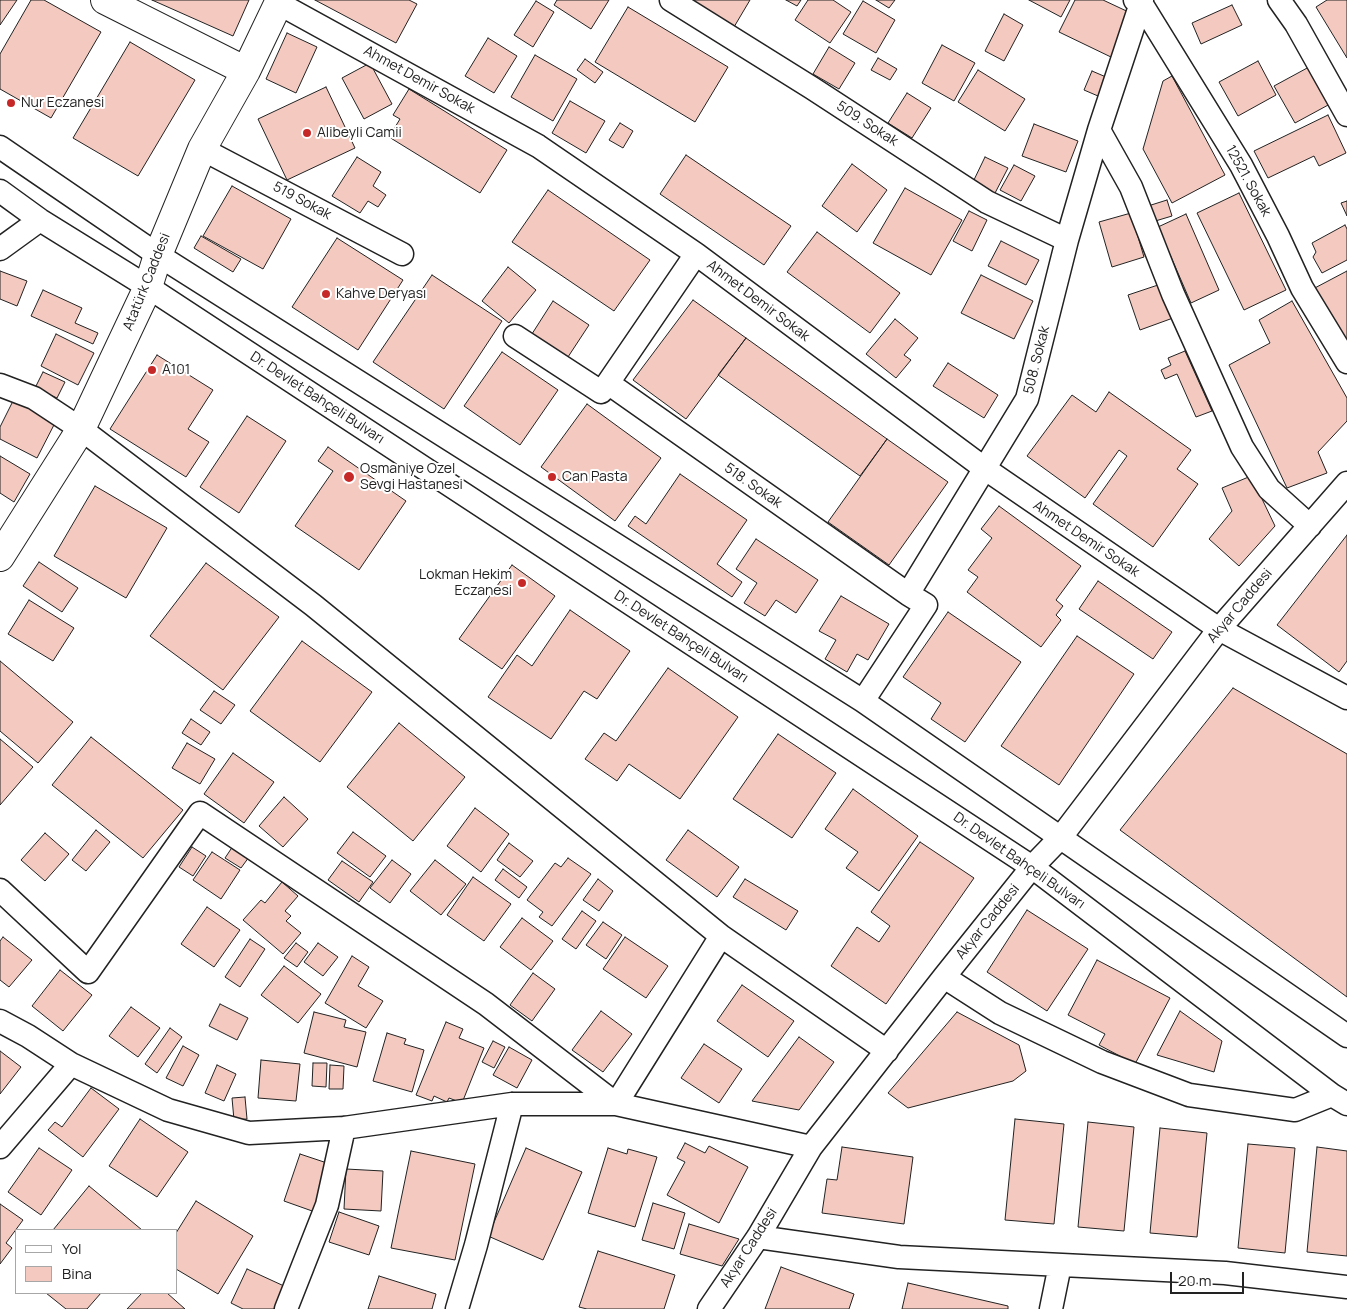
<!DOCTYPE html>
<meta charset="utf-8">
<style>
body{margin:0}
#map{position:relative;width:1347px;height:1309px;overflow:hidden;background:#fff;font-family:Manrope,sans-serif}
canvas{display:block}
.legend{position:absolute;left:15px;top:1229px;width:162px;height:65px;box-sizing:border-box;background:#fff;border:1px solid #a7a7a7;margin:0;padding:6px 9px;list-style:none;font-size:15px;color:#222}
.legend li{display:flex;align-items:center;gap:10px;height:25px}
.legend b{width:25px;border:1px solid #a7a7a7}
.scale{position:absolute;left:1170px;top:1272px;width:74px;height:22px;box-sizing:border-box;border:2px solid #222;border-top:0;padding-left:6px;font-size:15px;line-height:18px;white-space:nowrap;color:#222;-webkit-text-stroke:4px #fff;paint-order:stroke}
</style>
<div id="map">
<canvas width="1347" height="1309"></canvas>
<ul class="legend">
<li><b style="height:6px;background:#fff"></b>Yol</li>
<li><b style="height:14px;background:#f3c9c0"></b>Bina</li>
</ul>
<div class="scale">20 m</div>
</div>
<script>
const context = document.querySelector('canvas').getContext('2d');
context.lineJoin = 'round';
function fill(path, color) {
  context.fillStyle = color;
  context.fill(path, 'evenodd');
}
function poly(rows) {
  const path = new Path2D();
  for (const r of rows) {
    path.moveTo(r[0], r[1]);
    for (let i = 2; i < r.length; i += 2) path.lineTo(r[i], r[i + 1]);
  }
  return path;
}
function stroke(path, color, width, dash) {
  context.strokeStyle = color;
  context.lineWidth = width;
  context.lineCap = dash ? 'butt' : 'round';
  context.setLineDash(dash || []);
  context.stroke(path);
}
function write(font, color, halo, rows, align = 'center') {
  context.font = font + ' Manrope,sans-serif';
  context.lineWidth = 4;
  context.setLineDash([]);
  context.textBaseline = 'middle';
  context.strokeStyle = halo;
  context.fillStyle = color;
  for (const [text, x, y, turn = 0] of rows) {
    context.save();
    context.translate(x, y);
    context.rotate((+turn || 0) * Math.PI / 180);
    context.textAlign = isNaN(turn) ? turn : align;
    if (halo) context.strokeText(text, 0, 0);
    context.fillText(text, 0, 0);
    context.restore();
  }
}
const building = poly([
 [0,0,17,0,0,25,0,0],
 [31,0,44,0,101,32,51,118,0,89,0,54,31,0],
 [152,0,249,0,233,36,152,0],
 [315,0,409,0,417,4,396,43,315,0],
 [557,0,609,0,591,29,554,5,557,0],
 [695,0,750,0,734,27,694,2,695,0],
 [786,0,801,0,797,6,786,0],
 [808,0,833,0,851,12,830,43,795,20,808,0],
 [876,0,895,0,889,8,876,0],
 [1029,0,1070,0,1061,17,1029,0],
 [1075,0,1103,0,1135,15,1113,58,1059,32,1075,0],
 [1327,0,1347,0,1347,58,1316,7,1327,0],
 [536,1,554,12,533,47,514,35,536,1],
 [863,1,895,20,876,53,843,34,863,1],
 [1232,5,1242,25,1201,44,1192,23,1232,5],
 [628,7,728,67,695,122,595,62,628,7],
 [1004,14,1023,25,1004,61,985,51,1004,14],
 [287,33,317,47,296,93,266,79,287,33],
 [488,38,517,56,494,93,465,76,488,38],
 [130,42,195,80,138,176,73,138,130,42],
 [942,45,975,63,954,101,922,83,942,45],
 [829,47,855,63,839,89,813,74,829,47],
 [535,55,577,79,553,121,511,97,535,55],
 [878,58,897,69,890,80,871,70,878,58],
 [585,59,603,72,595,83,577,70,585,59],
 [1258,61,1276,95,1238,116,1219,82,1258,61],
 [370,63,392,104,364,119,342,78,370,63],
 [1309,67,1330,104,1295,123,1274,86,1309,67],
 [978,70,1025,99,1005,131,958,102,978,70],
 [1092,71,1106,77,1098,96,1084,90,1092,71],
 [1172,76,1225,175,1172,203,1143,149,1163,81,1172,76],
 [326,87,355,148,287,180,258,119,326,87],
 [409,89,507,150,480,193,389,137,400,119,393,115,409,89],
 [907,93,931,108,912,138,888,123,907,93],
 [570,101,605,121,586,153,552,133,570,101],
 [1328,115,1346,153,1319,166,1314,156,1268,178,1254,151,1328,115],
 [620,123,633,131,623,148,609,140,620,123],
 [1034,124,1078,141,1066,172,1022,156,1034,124],
 [686,155,791,226,764,265,660,194,686,155],
 [357,157,381,172,373,186,386,195,378,207,368,201,360,213,332,196,357,157],
 [985,157,1008,168,994,195,972,184,985,157],
 [852,164,887,190,857,232,822,206,852,164],
 [1014,165,1035,176,1021,201,1000,190,1014,165],
 [232,186,291,219,263,269,203,236,232,186],
 [905,188,962,220,931,275,873,243,905,188],
 [548,190,650,260,614,311,512,242,548,190],
 [1239,193,1286,290,1244,310,1197,213,1239,193],
 [1167,200,1172,216,1152,222,1148,206,1167,200],
 [1347,201,1347,216,1341,203,1347,201],
 [969,211,987,220,972,251,953,241,969,211],
 [1131,213,1144,257,1112,267,1099,222,1131,213],
 [1186,214,1219,290,1191,303,1158,227,1186,214],
 [1345,225,1347,229,1347,260,1322,273,1313,257,1316,252,1312,243,1345,225],
 [817,232,900,293,870,333,787,272,817,232],
 [201,236,241,259,233,272,194,248,201,236],
 [337,238,403,280,358,350,292,307,337,238],
 [1001,241,1039,260,1026,285,988,266,1001,241],
 [508,267,536,290,509,323,482,301,508,267],
 [0,271,27,281,17,306,0,299,0,271],
 [1347,271,1347,349,1311,290,1347,271],
 [432,275,502,321,444,409,373,362,432,275],
 [981,275,1033,301,1014,339,961,313,981,275],
 [1161,284,1173,318,1140,330,1128,295,1161,284],
 [43,290,82,308,75,323,98,333,93,344,31,316,43,290],
 [693,300,746,338,686,419,633,380,693,300],
 [553,301,589,325,566,360,530,337,553,301],
 [1292,301,1347,398,1347,421,1318,452,1327,473,1287,488,1229,365,1270,343,1259,320,1292,301],
 [895,319,918,338,904,355,911,360,896,378,866,354,895,319],
 [56,334,94,353,78,385,41,366,56,334],
 [746,338,887,439,860,476,718,375,746,338],
 [1185,351,1212,411,1196,417,1177,374,1165,379,1161,370,1171,365,1168,358,1185,351],
 [502,352,558,390,520,445,464,406,502,352],
 [157,355,213,390,188,429,209,442,186,477,110,429,157,355],
 [948,363,998,395,984,418,933,386,948,363],
 [43,372,65,382,57,398,35,388,43,372],
 [1109,392,1191,450,1177,469,1198,484,1153,547,1093,504,1127,456,1119,450,1085,498,1027,456,1072,395,1096,412,1109,392],
 [15,397,57,419,37,458,0,439,0,427,15,397],
 [587,404,661,458,615,521,541,467,587,404],
 [247,416,286,441,239,513,200,487,247,416],
 [887,439,948,482,889,565,828,522,887,439],
 [328,447,406,501,359,570,295,526,333,471,318,461,328,447],
 [0,456,30,474,14,502,0,493,0,456],
 [680,474,747,520,717,564,742,582,732,597,628,526,635,516,646,524,680,474],
 [1251,476,1275,526,1239,566,1209,539,1232,511,1222,488,1251,476],
 [95,486,167,528,126,598,54,556,95,486],
 [999,506,1081,566,1056,600,1063,606,1056,615,1061,620,1041,647,967,592,978,577,968,570,992,538,981,529,999,506],
 [1347,535,1347,661,1339,672,1277,625,1347,535],
 [756,539,818,580,796,613,776,600,765,616,744,603,757,583,736,569,756,539],
 [39,562,78,588,62,612,23,586,39,562],
 [206,563,279,617,223,690,150,636,206,563],
 [512,565,555,596,502,669,459,639,512,565],
 [1098,581,1172,632,1153,659,1079,609,1098,581],
 [841,596,889,624,868,660,857,654,847,672,825,659,836,640,819,631,841,596],
 [29,600,74,628,53,661,8,634,29,600],
 [570,610,630,651,597,699,584,691,551,739,488,697,517,655,532,666,570,610],
 [948,612,1021,662,965,742,931,719,941,703,903,677,948,612],
 [1077,636,1134,674,1059,785,1001,746,1077,636],
 [302,641,372,692,320,762,250,711,302,641],
 [0,661,73,722,38,763,0,731,0,661],
 [668,668,738,717,680,799,629,764,617,781,585,759,604,733,616,741,668,668],
 [1233,688,1347,754,1347,997,1120,830,1233,688],
 [214,691,235,705,221,724,200,710,214,691],
 [191,719,210,732,201,745,182,733,191,719],
 [399,723,465,777,413,841,347,787,399,723],
 [778,734,836,773,792,838,733,799,778,734],
 [91,737,183,810,143,858,52,785,91,737],
 [0,739,33,767,0,805,0,739],
 [187,743,215,759,200,784,172,768,187,743],
 [233,753,274,782,244,823,204,794,233,753],
 [853,789,918,836,879,891,846,868,858,852,825,829,853,789],
 [284,797,308,819,283,847,259,826,284,797],
 [475,808,509,834,481,872,447,846,475,808],
 [96,830,110,842,86,871,72,860,96,830],
 [688,830,739,867,717,897,666,860,688,830],
 [353,832,386,856,370,877,337,853,353,832],
 [45,833,69,854,45,881,21,860,45,833],
 [920,842,974,878,886,1004,831,966,857,927,879,942,890,926,871,912,920,842],
 [509,843,533,861,520,877,497,860,509,843],
 [233,846,249,857,241,868,225,858,233,846],
 [192,847,206,856,193,876,179,867,192,847],
 [212,852,240,870,221,899,193,880,212,852],
 [568,858,591,874,552,926,539,917,543,912,527,900,555,863,561,867,568,858],
 [392,860,411,874,390,903,370,888,392,860],
 [435,860,466,884,441,915,410,891,435,860],
 [342,861,373,882,359,902,328,880,342,861],
 [503,869,527,887,519,898,495,880,503,869],
 [473,877,511,904,484,941,447,915,473,877],
 [598,879,613,891,599,911,583,900,598,879],
 [745,879,798,911,786,930,733,897,745,879],
 [282,882,298,896,285,911,291,916,286,921,301,933,283,954,243,920,261,900,265,903,282,882],
 [207,907,240,930,214,967,181,944,207,907],
 [1027,910,1088,949,1047,1011,987,972,1027,910],
 [582,911,596,921,576,949,562,939,582,911],
 [522,918,553,941,531,970,500,947,522,918],
 [603,922,622,935,606,959,586,945,603,922],
 [3,937,32,960,9,987,0,980,0,941,3,937],
 [625,937,668,966,646,998,603,969,625,937],
 [250,939,265,949,240,987,225,977,250,939],
 [296,943,308,952,297,967,284,958,296,943],
 [318,943,338,957,323,976,304,962,318,943],
 [352,956,369,967,358,986,383,1001,366,1028,325,1003,352,956],
 [1097,960,1170,998,1135,1064,1099,1045,1105,1034,1068,1015,1097,960],
 [284,966,321,994,298,1023,261,995,284,966],
 [60,970,92,995,63,1031,32,1006,60,970],
 [533,973,555,989,532,1021,510,1005,533,973],
 [742,985,794,1021,768,1057,717,1021,742,985],
 [220,1004,248,1018,237,1040,209,1026,220,1004],
 [131,1007,160,1028,138,1057,109,1036,131,1007],
 [601,1011,632,1034,603,1072,572,1050,601,1011],
 [1180,1011,1222,1041,1214,1072,1157,1055,1180,1011],
 [314,1012,346,1020,344,1027,366,1032,357,1067,304,1053,314,1012],
 [957,1012,1019,1045,1026,1071,1013,1081,908,1108,888,1093,957,1012],
 [446,1022,463,1029,459,1038,484,1048,462,1103,449,1098,447,1102,434,1096,432,1101,416,1095,446,1022],
 [170,1028,182,1037,157,1073,145,1064,170,1028],
 [387,1033,406,1039,404,1044,424,1050,412,1092,373,1081,387,1033],
 [799,1037,834,1062,799,1110,752,1101,799,1037],
 [493,1041,505,1047,494,1068,482,1062,493,1041],
 [704,1044,742,1069,719,1103,681,1078,704,1044],
 [183,1046,199,1055,183,1086,166,1078,183,1046],
 [509,1047,532,1060,517,1088,493,1075,509,1047],
 [0,1051,21,1067,0,1094,0,1051],
 [261,1060,300,1064,296,1101,258,1098,261,1060],
 [313,1063,327,1063,326,1087,312,1086,313,1063],
 [217,1065,236,1074,224,1101,205,1093,217,1065],
 [330,1065,344,1066,343,1089,329,1089,330,1065],
 [91,1088,119,1109,83,1157,48,1130,55,1122,62,1127,91,1088],
 [245,1097,247,1119,234,1120,232,1098,245,1097],
 [140,1119,188,1152,157,1197,109,1166,140,1119],
 [1015,1119,1064,1124,1054,1224,1005,1220,1015,1119],
 [1088,1122,1134,1127,1124,1231,1078,1227,1088,1122],
 [1160,1128,1207,1133,1197,1237,1150,1233,1160,1128],
 [685,1143,705,1153,709,1146,748,1167,719,1223,667,1195,685,1162,677,1158,685,1143],
 [1248,1144,1295,1148,1285,1253,1238,1248,1248,1144],
 [842,1147,913,1157,904,1224,822,1213,827,1179,837,1180,842,1147],
 [1317,1147,1347,1151,1347,1256,1307,1252,1317,1147],
 [39,1148,72,1170,41,1215,8,1192,39,1148],
 [526,1148,582,1172,543,1260,488,1236,526,1148],
 [608,1148,627,1154,628,1149,657,1157,635,1227,588,1213,608,1148],
 [411,1151,475,1164,455,1260,391,1248,411,1151],
 [300,1154,330,1164,315,1212,284,1201,300,1154],
 [346,1169,383,1171,381,1211,344,1209,346,1169],
 [89,1186,142,1230,53,1230,89,1186],
 [196,1201,253,1236,218,1294,176,1269,176,1233,196,1201],
 [653,1203,685,1213,674,1249,642,1240,653,1203],
 [0,1204,23,1220,6,1243,12,1248,0,1264,0,1204],
 [339,1212,379,1226,369,1255,329,1242,339,1212],
 [689,1224,739,1239,722,1266,680,1254,689,1224],
 [598,1251,675,1275,664,1309,587,1309,579,1307,598,1251],
 [781,1267,854,1294,849,1309,765,1309,781,1267],
 [247,1269,284,1286,274,1309,243,1309,231,1303,247,1269],
 [379,1276,436,1294,432,1309,368,1309,379,1276],
 [908,1283,1008,1306,1008,1309,902,1309,908,1283],
 [46,1293,101,1293,87,1309,66,1309,46,1293],
 [142,1293,167,1293,185,1309,127,1309,142,1293]
]);
fill(building, '#f3c9c0');
stroke(building, '#222', 1);
const street = poly([
 [671,0,812,88,987,202,1067,240],
 [1135,0,1141,3,1241,165,1278,236,1302,288,1347,362],
 [1279,0,1296,24,1347,115],
 [278,3,538,146,696,254,984,468,1219,629,1347,698],
 [1099,130,1131,187,1173,294,1242,447,1269,489,1310,526],
 [0,147,158,255,863,701,1347,1036],
 [202,149,402,254],
 [0,191,40,220,148,287,1032,867,1332,1095,1347,1104],
 [0,249,40,220],
 [515,336,601,392,608,383,908,594],
 [608,383,696,254],
 [0,385,34,398,81,429,313,605,721,936,887,1051],
 [863,701,926,605,908,594,1027,399,1067,240,1099,130,1142,0],
 [0,890,88,972,200,813,486,1004,616,1104,721,936],
 [944,977,1000,1013,1102,1062,1189,1095,1295,1110,1332,1095],
 [0,1021,28,1036,71,1064,168,1110,249,1133,344,1128,512,1104,616,1104,811,1147],
 [0,1147,71,1064],
 [758,1237,899,1257,1225,1273,1347,1287],
 [286,1309,327,1205,344,1128],
 [457,1309,476,1245,512,1104],
 [709,1309,758,1237,811,1147,944,977,1032,867,1061,837,1219,629,1347,483],
 [1051,1309,1060,1265]
]);
const secondary = poly([
 [105,0,246,71],
 [0,557,81,429,148,287,158,255,202,149,246,71,280,0]
]);
stroke(street, '#222', 25);
stroke(secondary, '#222', 30);
stroke(street, '#fff', 22);
stroke(secondary, '#fff', 28);
for (const [x, y, r, color] of [
 [11,103,5,"#c62828"],
 [307,133,5,"#c62828"],
 [326,294,5,"#c62828"],
 [152,370,5,"#c62828"],
 [349,477,6,"#c62828"],
 [552,477,5,"#c62828"],
 [522,583,5,"#c62828"]
]) {
  const dot = new Path2D();
  dot.arc(x, y, r, 0, 2 * Math.PI);
  context.fillStyle = color;
  context.fill(dot);
  stroke(dot, '#fff', 2);
}
write('14px', '#222', '#fff', [
 ["Ahmet Demir Sokak",419,80,29],
 ["509. Sokak",867,124,33],
 ["12521. Sokak",1248,181,61],
 ["519 Sokak",302,201,28],
 ["Atatürk Caddesi",147,282,-68],
 ["Ahmet Demir Sokak",758,301,37],
 ["508. Sokak",1037,360,-76],
 ["Dr. Devlet Bahçeli Bulvarı",317,398,33],
 ["518. Sokak",753,486,35],
 ["Ahmet Demir Sokak",1086,539,34],
 ["Akyar Caddesi",1240,606,-50],
 ["Dr. Devlet Bahçeli Bulvarı",681,637,33],
 ["Dr. Devlet Bahçeli Bulvarı",1019,861,35],
 ["Akyar Caddesi",988,922,-51],
 ["Akyar Caddesi",749,1248,-57]
]);
write('14px', '#222', '#fff', [
 ["Nur Eczanesi",21,103],
 ["Alibeyli Camii",317,133],
 ["Kahve Deryası",336,294],
 ["A101",162,370],
 ["Osmaniye Ozel",360,469],
 ["Sevgi Hastanesi",360,485],
 ["Can Pasta",562,477],
 ["Lokman Hekim",512,575,"right"],
 ["Eczanesi",512,591,"right"]
], 'left');
</script>
